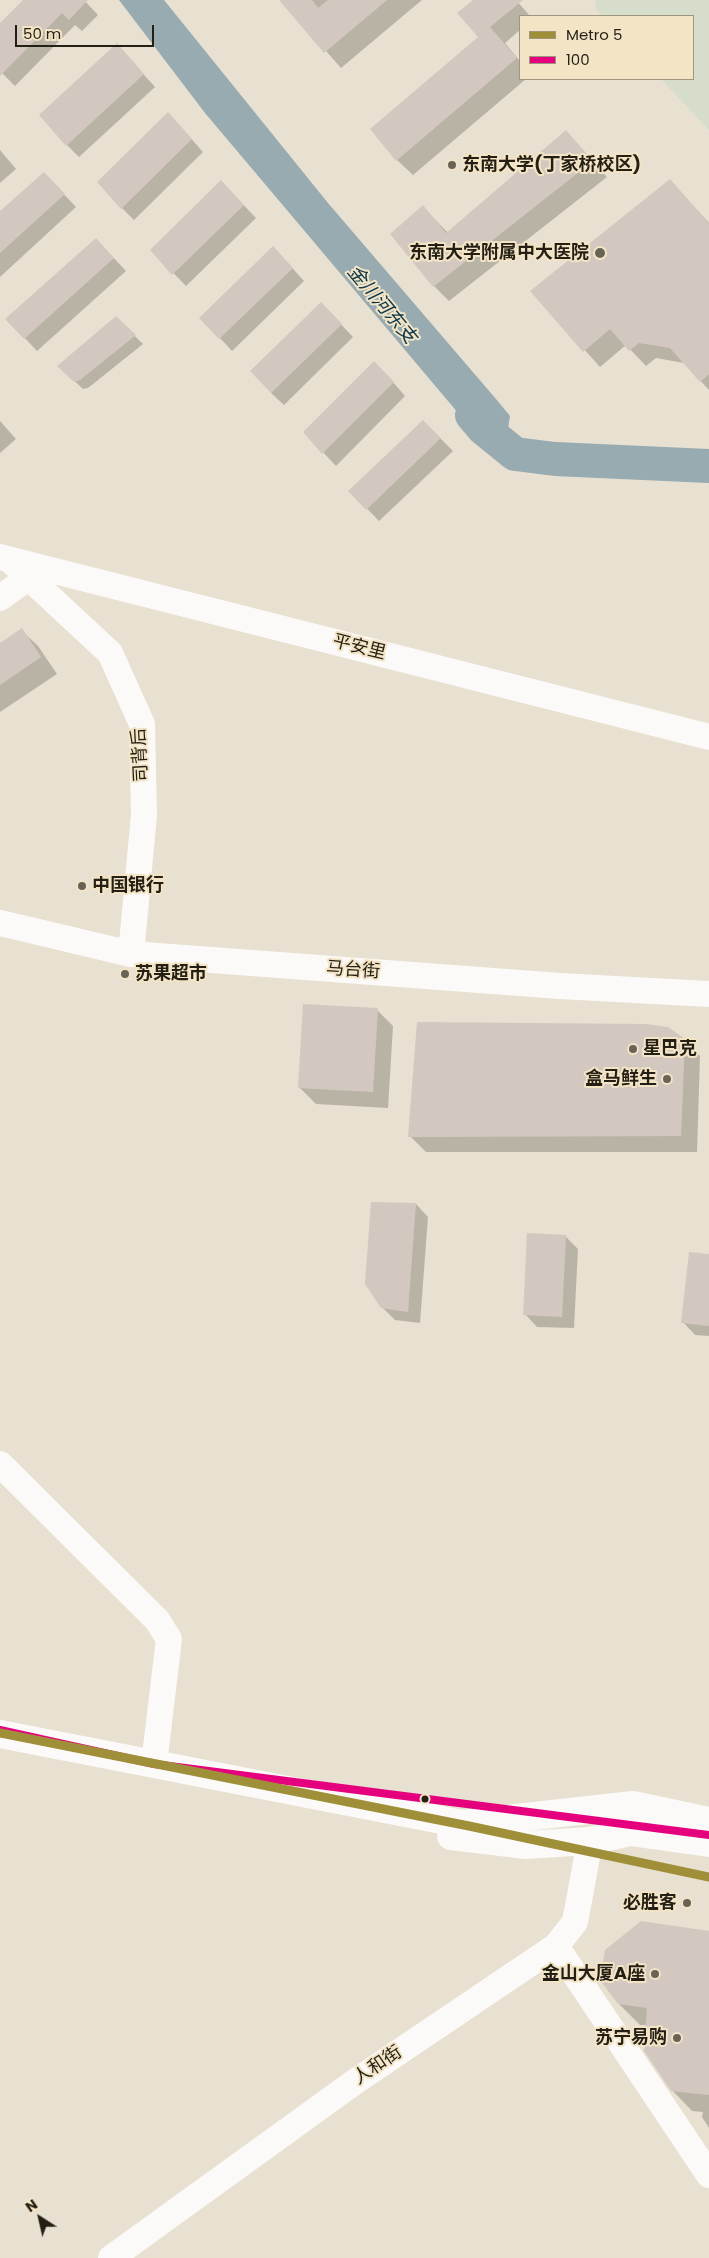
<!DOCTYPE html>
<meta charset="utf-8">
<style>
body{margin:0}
#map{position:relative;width:709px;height:2258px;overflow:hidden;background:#e8e0d0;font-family:Poppins,sans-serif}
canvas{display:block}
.legend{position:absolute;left:519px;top:15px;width:175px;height:65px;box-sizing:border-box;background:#f3e4c6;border:1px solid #a0957f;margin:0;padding:6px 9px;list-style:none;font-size:15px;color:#241f14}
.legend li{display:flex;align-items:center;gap:10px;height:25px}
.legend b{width:25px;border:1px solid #a0957f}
.north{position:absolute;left:15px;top:2193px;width:50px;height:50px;-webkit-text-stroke:4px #f3e4c6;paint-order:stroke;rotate:325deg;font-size:14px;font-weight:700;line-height:20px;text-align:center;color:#241f14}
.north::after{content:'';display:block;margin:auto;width:18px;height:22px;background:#241f14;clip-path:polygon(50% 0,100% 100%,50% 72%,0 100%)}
.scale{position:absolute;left:15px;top:25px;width:139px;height:22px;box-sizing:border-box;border:2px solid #241f14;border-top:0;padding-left:6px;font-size:15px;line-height:18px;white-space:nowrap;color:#241f14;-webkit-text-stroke:4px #f3e4c6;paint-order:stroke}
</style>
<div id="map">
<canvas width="709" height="2258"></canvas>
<ul class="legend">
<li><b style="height:6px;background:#a08f39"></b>Metro 5</li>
<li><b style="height:6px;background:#e5007d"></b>100</li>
</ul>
<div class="north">N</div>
<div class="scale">50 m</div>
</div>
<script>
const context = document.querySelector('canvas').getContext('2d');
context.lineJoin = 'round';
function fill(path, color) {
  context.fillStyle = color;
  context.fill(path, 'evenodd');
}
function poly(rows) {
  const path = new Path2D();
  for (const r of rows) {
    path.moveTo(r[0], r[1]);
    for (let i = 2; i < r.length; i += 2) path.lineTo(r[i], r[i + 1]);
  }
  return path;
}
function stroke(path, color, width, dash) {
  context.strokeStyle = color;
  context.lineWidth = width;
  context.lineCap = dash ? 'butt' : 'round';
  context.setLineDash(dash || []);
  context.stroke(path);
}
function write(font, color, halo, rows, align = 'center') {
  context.font = font + ' Poppins,"Noto Sans SC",sans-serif';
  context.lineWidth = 4;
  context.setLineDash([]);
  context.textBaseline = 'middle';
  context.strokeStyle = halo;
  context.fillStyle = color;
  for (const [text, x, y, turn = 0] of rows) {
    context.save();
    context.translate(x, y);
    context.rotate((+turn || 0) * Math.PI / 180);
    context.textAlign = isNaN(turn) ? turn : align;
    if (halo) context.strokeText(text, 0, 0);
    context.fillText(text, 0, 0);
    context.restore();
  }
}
fill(poly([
 [596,0,709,0,709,130,661,79,693,79,693,16,603,16,595,8]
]), '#d6ddcb');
fill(poly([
 [119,0,164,0,328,203,496,399,510,416,502,465,205,113]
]), '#98abb1');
fill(poly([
 [24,0,84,0,98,15,82,31,75,25,15,86,0,71,0,25],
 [281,0,422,0,341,68],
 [475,0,516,0,530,16,520,16,520,30,505,43,520,61,520,79,526,79,413,175,397,160,480,37],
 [117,45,155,87,79,157,67,145],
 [180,126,203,152,134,220,122,208],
 [566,132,607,177,449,301,434,286,423,207,448,233],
 [0,150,16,169,0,183],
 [670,180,709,223,709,390,684,363,656,358,646,366,626,345,600,367,532,291],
 [56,186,76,207,0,277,0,213],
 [233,194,256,218,186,286,151,250],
 [108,252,126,271,37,351,7,319],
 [285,260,304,281,232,351,220,338],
 [333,316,353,337,284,405,271,393],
 [116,318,143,344,88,388,83,389,59,366],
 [387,375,405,396,336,466,304,432],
 [0,421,16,439,0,453],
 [423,421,453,451,379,521,350,491],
 [21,630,38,646,57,674,0,712,0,644],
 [377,1010,393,1026,388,1108,316,1104,299,1087],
 [684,1040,700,1056,697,1152,426,1152,410,1136],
 [416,1204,428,1217,420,1323,395,1320,382,1307],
 [565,1236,578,1249,574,1328,537,1327,525,1314],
 [709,1255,709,1336,695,1335,683,1322],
 [709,1933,709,2128,702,2117,703,2112,692,2111,672,2090,647,2025,640,2025,619,2004]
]), '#0003');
stroke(poly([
 [472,415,483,428,515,454,555,459,709,466]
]), '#98abb1', 34);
fill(poly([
 [23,0,88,0,69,20,62,13,0,76,0,23],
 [279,0,312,0,318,8,328,0,387,0,324,53],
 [473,0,523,0,490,27,517,58,396,161,370,129,478,37,457,13],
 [117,43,144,74,66,146,39,115],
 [168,112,192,139,121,209,97,182],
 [566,130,593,161,433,287,390,234,423,205,446,233],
 [44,172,65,194,0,253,0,211],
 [670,179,709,224,709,374,700,382,670,348,639,343,629,351,610,329,583,352,530,291],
 [221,180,244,205,172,275,150,250],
 [96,238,114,258,24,339,5,319],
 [273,246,293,268,219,339,199,318],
 [321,302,342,324,271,393,250,371],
 [116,316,136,335,80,380,74,382,57,366],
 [374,361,394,382,322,454,303,432],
 [423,420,441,438,366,510,348,491],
 [22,628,41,657,0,685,0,643],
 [303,1004,378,1008,373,1092,298,1088],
 [417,1022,646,1024,668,1027,685,1039,681,1136,408,1137],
 [371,1202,416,1203,408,1312,381,1308,365,1284],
 [527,1233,566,1235,562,1317,523,1315],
 [689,1252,709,1254,709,1326,681,1323],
 [641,1921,709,1931,709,2095,671,2091,644,2051,647,2008,618,2004,600,1980,605,1950]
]), '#d3c8bf');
stroke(poly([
 [0,557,709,737],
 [11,561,110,653,142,724,144,815,131,954],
 [0,598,28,578],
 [0,923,131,954,560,986,709,994],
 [0,1464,157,1620,169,1639,154,1764],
 [556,1946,709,2175],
 [111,2258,356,2081,556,1946,575,1922,590,1841]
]), '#fcfaf8', 26);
stroke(poly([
 [0,1734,462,1824,633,1805,709,1821],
 [451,1836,526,1845,590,1841,630,1832,709,1843]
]), '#fcfaf8', 28);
stroke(poly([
 [0,1730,154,1764,709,1835]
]), '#e5007d', 8);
stroke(poly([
 [0,1733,469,1826,709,1877]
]), '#a08f39', 9);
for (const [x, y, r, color] of [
 [452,165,5,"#696356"],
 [600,253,6,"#696356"],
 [82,886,5,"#696356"],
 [125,974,5,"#696356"],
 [633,1049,5,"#696356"],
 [667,1079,5,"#696356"],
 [425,1799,4.5,"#241f14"],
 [687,1903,5,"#696356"],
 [655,1974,5,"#696356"],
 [677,2038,5,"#696356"]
]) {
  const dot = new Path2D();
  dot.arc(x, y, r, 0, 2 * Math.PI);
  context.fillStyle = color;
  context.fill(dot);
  stroke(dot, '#f3e4c6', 2);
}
write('bold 18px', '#241f14', '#f3e4c6', [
 ["东南大学(丁家桥校区)",462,165,"left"],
 ["东南大学附属中大医院",589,253],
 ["中国银行",92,886,"left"],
 ["苏果超市",135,974,"left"],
 ["星巴克",643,1049,"left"],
 ["盒马鲜生",657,1079],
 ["必胜客",677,1903],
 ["金山大厦A座",645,1974],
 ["苏宁易购",667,2038]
], 'right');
write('18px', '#241f14', '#f3e4c6', [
 ["平安里",359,648,14],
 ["司背后",141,755,-93],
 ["马台街",353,971,4],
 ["人和街",378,2066,-34]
]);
write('italic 19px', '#0c384b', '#f3e4c6', [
 ["金川河东支",381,305,50]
]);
</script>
